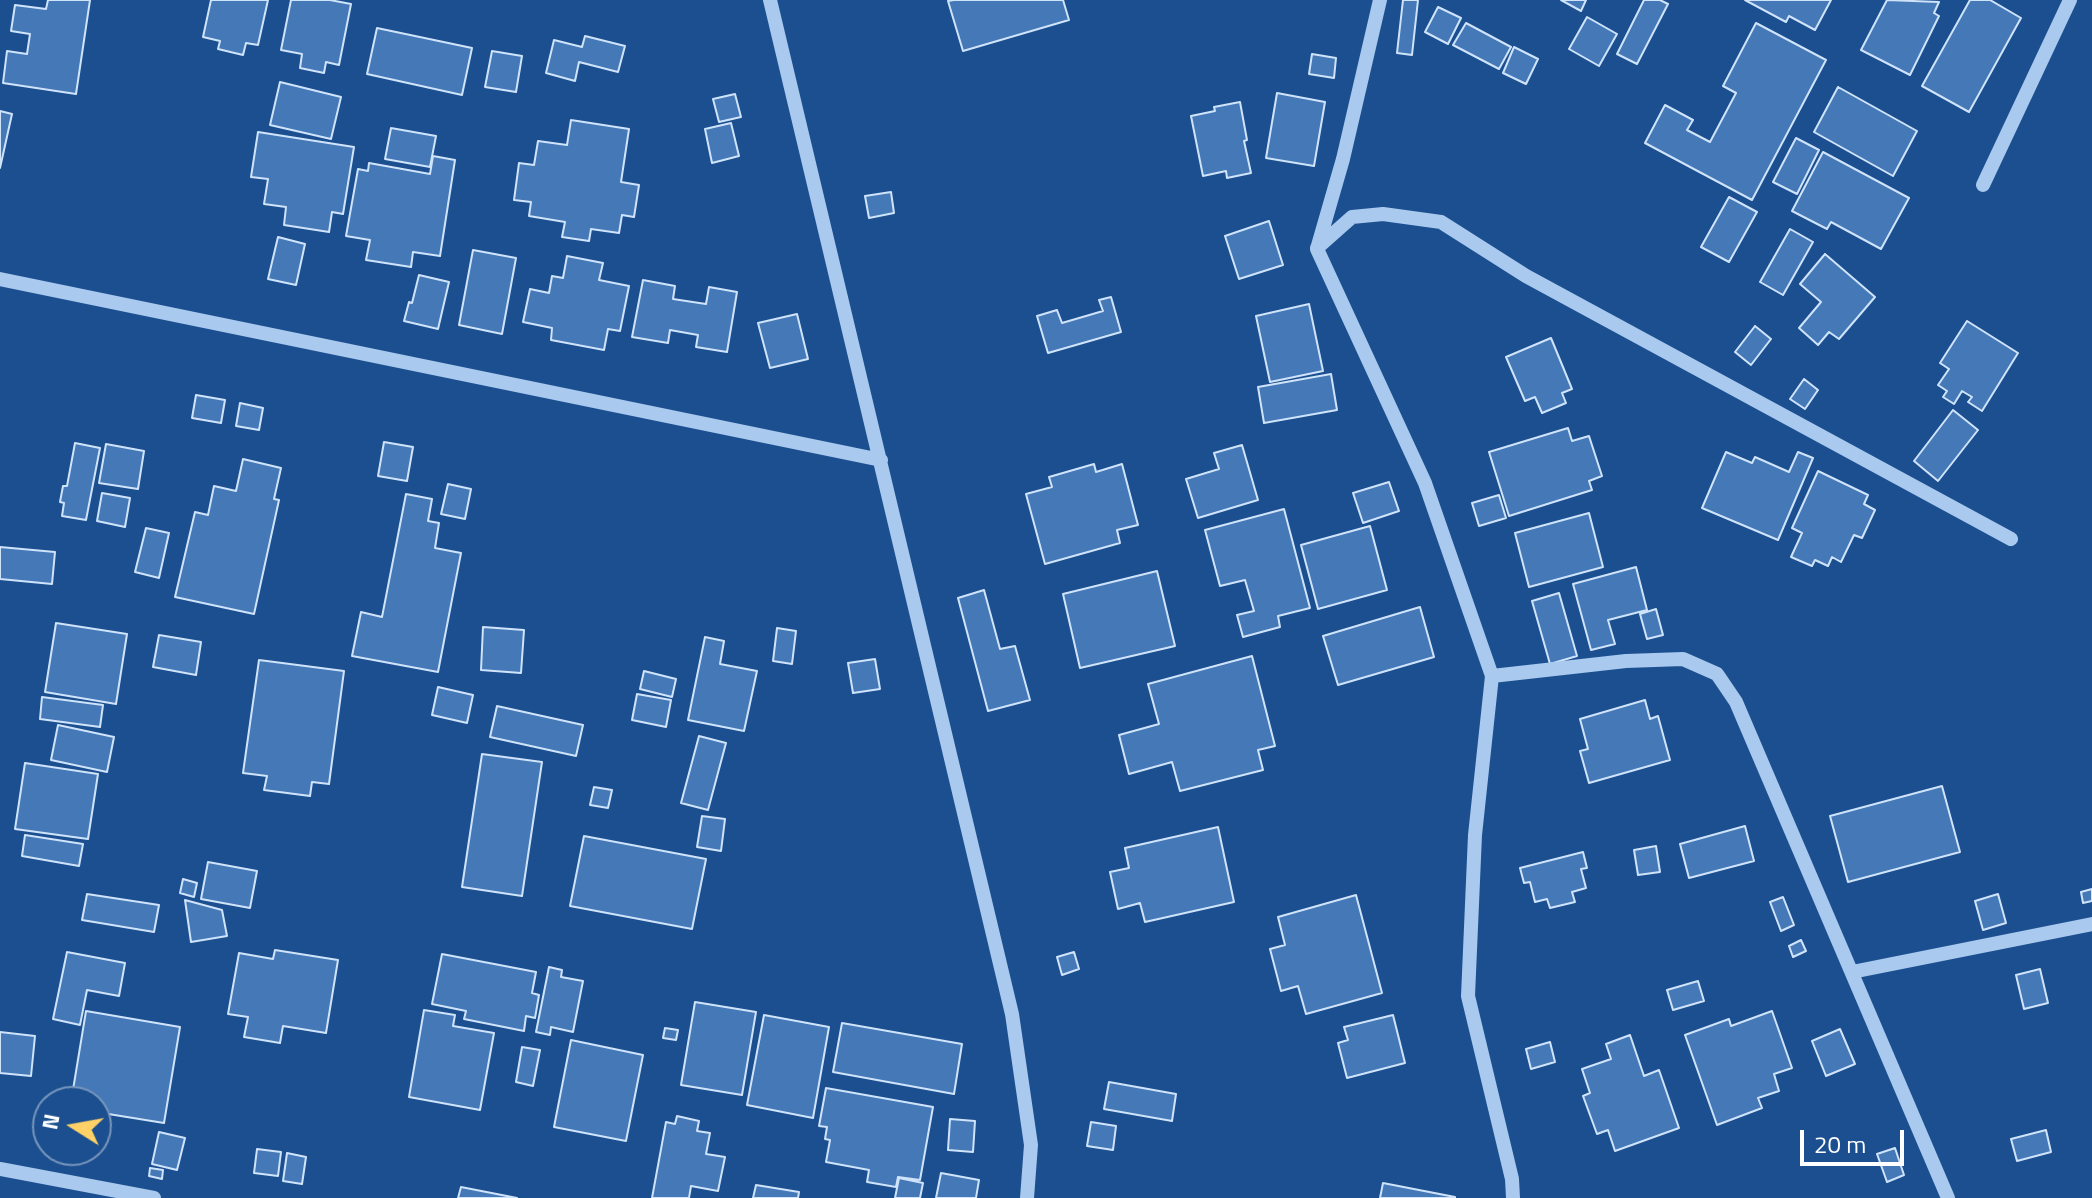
<!DOCTYPE html>
<style>
body{margin:0}
#map{position:relative;width:2092px;height:1198px;overflow:hidden;background:#1b4f8f;font-family:"Titillium Web",sans-serif}
canvas{display:block}
.north{position:absolute;left:32px;top:1086px;width:80px;height:80px;box-sizing:border-box;background:#1b4f8f;border:2px solid #7695bc;border-radius:50%;rotate:281deg;font-size:22px;font-weight:700;line-height:32px;text-align:center;color:#fff}
.north::after{content:'';display:block;margin:auto;width:28px;height:36px;background:#ffd166;clip-path:polygon(50% 0,100% 100%,50% 72%,0 100%)}
.scale{position:absolute;left:1800px;top:1130px;width:104px;height:36px;box-sizing:border-box;border:4px solid #fff;border-top:0;padding-left:10px;font-size:24px;line-height:28px;white-space:nowrap;color:#fff;-webkit-text-stroke:6px #1b4f8f;paint-order:stroke}
</style>
<div id="map">
<canvas width="2092" height="1198"></canvas>
<div class="north">N</div>
<div class="scale">20 m</div>
</div>
<script>
const context = document.querySelector('canvas').getContext('2d');
context.lineJoin = 'round';
function fill(path, color) {
  context.fillStyle = color;
  context.fill(path, 'evenodd');
}
function poly(rows) {
  const path = new Path2D();
  for (const r of rows) {
    path.moveTo(r[0], r[1]);
    for (let i = 2; i < r.length; i += 2) path.lineTo(r[i], r[i + 1]);
  }
  return path;
}
function stroke(path, color, width, dash) {
  context.strokeStyle = color;
  context.lineWidth = width;
  context.lineCap = dash ? 'butt' : 'round';
  context.setLineDash(dash || []);
  context.stroke(path);
}
const building = poly([
 [48,0,90,0,76,94,3,83,7,51,27,54,30,34,11,31,15,5,46,9,48,0],
 [211,0,268,0,258,45,246,43,243,55,218,49,220,41,203,37,211,0],
 [291,0,330,0,351,4,339,65,326,62,324,73,300,68,302,54,281,50,291,0],
 [954,0,1063,0,1069,20,963,51,948,1,954,0],
 [1403,0,1418,0,1412,55,1397,53,1403,0],
 [1561,0,1586,0,1581,11,1561,0],
 [1644,0,1660,0,1668,4,1637,64,1617,54,1644,0],
 [1745,0,1831,0,1815,30,1789,16,1786,22,1745,0],
 [1887,0,1939,2,1934,13,1939,16,1910,75,1861,50,1887,0],
 [1970,0,1990,0,2021,18,1969,112,1922,86,1970,0],
 [1438,7,1461,18,1448,44,1425,32,1438,7],
 [1587,17,1617,34,1599,66,1569,49,1587,17],
 [1466,23,1511,47,1499,69,1453,45,1466,23],
 [1756,23,1826,60,1752,200,1645,143,1665,105,1693,120,1687,130,1710,142,1736,93,1723,86,1756,23],
 [377,28,472,48,462,95,367,74,377,28],
 [585,36,625,46,618,72,579,62,575,81,546,73,554,40,582,47,585,36],
 [1514,47,1538,59,1526,84,1503,73,1514,47],
 [492,51,522,56,516,92,485,87,492,51],
 [1312,54,1336,58,1334,78,1309,74,1312,54],
 [280,82,341,97,331,139,270,125,280,82],
 [1838,87,1917,131,1893,176,1814,132,1838,87],
 [1277,93,1325,102,1314,166,1266,158,1277,93],
 [735,94,741,117,719,122,713,99,735,94],
 [1240,102,1247,140,1244,141,1251,173,1227,178,1226,171,1203,176,1191,116,1215,111,1214,107,1240,102],
 [0,111,12,114,0,168,0,111],
 [571,120,629,129,621,182,639,185,634,217,622,215,619,233,591,229,589,241,562,237,565,222,529,216,531,202,514,200,519,163,534,165,538,141,567,145,571,120],
 [731,123,739,156,712,163,705,129,731,123],
 [391,128,436,136,430,167,385,159,391,128],
 [258,132,354,147,343,214,332,212,329,232,284,225,286,207,264,204,268,179,251,177,258,132],
 [1796,138,1819,150,1797,194,1773,182,1796,138],
 [1823,152,1909,198,1881,249,1831,222,1827,229,1792,211,1823,152],
 [433,156,455,160,440,256,413,252,411,267,366,260,370,240,346,236,358,169,368,171,369,163,430,174,433,156],
 [891,192,894,213,869,218,865,196,891,192],
 [1729,197,1757,212,1729,262,1701,247,1729,197],
 [1269,221,1283,265,1239,279,1225,236,1269,221],
 [1790,229,1813,242,1783,295,1760,282,1790,229],
 [278,237,305,244,296,285,268,279,278,237],
 [473,250,516,258,502,334,459,325,473,250],
 [1825,254,1875,297,1839,339,1829,332,1818,345,1799,328,1821,302,1800,284,1825,254],
 [567,256,603,263,599,280,629,286,620,331,608,329,604,350,551,340,552,328,523,322,530,289,549,293,552,276,563,278,567,256],
 [419,275,449,282,438,329,404,321,409,302,412,303,419,275],
 [643,280,675,286,673,299,706,304,709,287,737,292,727,352,696,347,698,335,670,330,668,343,632,337,643,280],
 [1111,297,1121,332,1048,353,1037,316,1057,310,1062,323,1103,311,1099,300,1111,297],
 [1309,304,1323,371,1270,382,1256,316,1309,304],
 [797,314,808,359,770,368,758,323,797,314],
 [1967,321,2018,353,1982,411,1968,402,1972,397,1962,391,1954,404,1943,397,1947,391,1938,385,1949,369,1940,363,1967,321],
 [1755,326,1771,339,1751,365,1735,352,1755,326],
 [1551,338,1572,389,1562,393,1566,403,1542,413,1535,397,1525,401,1506,357,1551,338],
 [1331,374,1337,410,1264,423,1258,387,1331,374],
 [1804,379,1818,390,1805,409,1790,399,1804,379],
 [196,395,225,400,221,423,192,418,196,395],
 [240,403,263,408,259,430,236,426,240,403],
 [1953,410,1978,430,1938,481,1914,461,1953,410],
 [1568,428,1572,441,1589,436,1602,476,1589,481,1592,490,1509,516,1489,452,1568,428],
 [384,442,413,447,407,481,378,476,384,442],
 [75,443,100,448,86,520,62,516,64,503,60,502,63,486,67,486,75,443],
 [106,444,144,451,138,489,99,483,106,444],
 [1242,445,1258,500,1198,518,1186,479,1219,469,1214,453,1242,445],
 [1726,452,1752,463,1755,457,1789,472,1798,452,1813,458,1778,540,1702,508,1726,452],
 [243,459,281,468,274,499,279,500,254,614,175,597,195,512,208,515,214,486,236,491,243,459],
 [1094,464,1096,472,1122,464,1138,525,1117,530,1120,543,1045,564,1026,494,1052,487,1049,477,1094,464],
 [1818,471,1868,495,1864,504,1875,510,1862,538,1854,535,1841,562,1832,557,1828,566,1815,560,1812,566,1791,557,1802,533,1792,528,1818,471],
 [1389,482,1399,511,1363,523,1353,493,1389,482],
 [448,484,471,489,465,519,441,514,448,484],
 [102,493,130,498,125,527,97,521,102,493],
 [406,494,432,499,428,521,439,523,435,548,461,553,438,672,352,656,361,612,382,617,406,494],
 [1499,495,1506,518,1479,526,1472,503,1499,495],
 [1284,509,1310,608,1278,616,1280,627,1243,637,1237,615,1254,611,1245,580,1220,586,1205,530,1284,509],
 [1589,513,1603,567,1529,587,1515,533,1589,513],
 [1370,526,1387,590,1318,609,1301,545,1370,526],
 [146,528,169,533,159,578,135,572,146,528],
 [0,547,55,552,52,584,0,579,0,547],
 [1636,567,1647,610,1608,620,1615,644,1591,650,1573,584,1636,567],
 [1157,571,1175,646,1080,668,1063,594,1157,571],
 [984,590,1000,649,1015,646,1030,700,988,711,958,598,984,590],
 [1559,593,1577,656,1550,664,1532,601,1559,593],
 [1420,607,1434,657,1338,685,1323,636,1420,607],
 [1656,609,1663,635,1647,639,1640,614,1656,609],
 [56,623,127,634,116,704,45,692,56,623],
 [483,627,524,630,521,673,481,670,483,627],
 [777,628,796,631,792,664,773,661,777,628],
 [159,635,201,642,196,675,153,667,159,635],
 [705,637,724,641,720,664,757,671,744,731,688,720,705,637],
 [1252,656,1275,746,1258,750,1263,770,1180,791,1172,762,1129,774,1119,735,1159,724,1148,684,1252,656],
 [875,659,880,689,853,693,848,663,875,659],
 [259,660,344,671,329,784,312,782,310,796,264,790,267,776,243,773,259,660],
 [644,671,676,679,672,697,640,689,644,671],
 [438,687,473,695,467,723,432,715,438,687],
 [637,694,671,700,666,727,632,720,637,694],
 [42,697,103,705,100,727,40,719,42,697],
 [1645,700,1650,719,1658,716,1670,760,1589,783,1580,751,1588,749,1580,719,1645,700],
 [497,706,583,725,576,756,490,737,497,706],
 [58,725,114,737,107,772,51,760,58,725],
 [699,736,726,743,708,810,681,803,699,736],
 [482,754,542,762,522,896,462,887,482,754],
 [25,763,98,774,88,839,15,829,25,763],
 [1942,786,1960,852,1848,882,1830,816,1942,786],
 [594,787,612,790,608,808,590,805,594,787],
 [702,816,725,819,721,851,697,847,702,816],
 [1745,826,1754,861,1689,878,1680,844,1745,826],
 [1218,827,1234,902,1145,922,1140,903,1118,909,1110,872,1129,868,1125,848,1218,827],
 [25,835,83,844,79,866,22,856,25,835],
 [584,836,706,859,692,929,570,906,584,836],
 [1656,846,1660,872,1638,875,1634,850,1656,846],
 [1583,852,1587,868,1581,869,1586,888,1572,892,1575,902,1550,908,1547,899,1535,902,1530,882,1524,883,1520,868,1583,852],
 [208,862,257,871,250,908,201,899,208,862],
 [183,879,197,883,194,897,180,893,183,879],
 [2092,889,2092,901,2083,903,2081,892,2092,889],
 [87,894,159,905,154,932,82,920,87,894],
 [1998,894,2006,923,1983,930,1975,901,1998,894],
 [1356,895,1382,993,1306,1014,1298,986,1281,991,1270,949,1285,945,1278,917,1356,895],
 [1783,897,1794,925,1781,931,1770,902,1783,897],
 [185,900,222,910,227,936,191,942,185,900],
 [1801,940,1806,951,1793,957,1789,946,1801,940],
 [275,950,338,960,326,1033,283,1026,280,1043,244,1037,248,1017,228,1014,239,953,273,959,275,950],
 [67,952,125,963,119,996,87,990,80,1025,53,1019,67,952],
 [1074,952,1079,969,1062,975,1057,957,1074,952],
 [442,954,536,972,532,993,539,995,535,1018,526,1016,524,1031,464,1019,466,1011,432,1004,442,954],
 [549,967,562,970,561,977,583,981,573,1032,551,1027,550,1035,536,1032,549,967],
 [2040,969,2048,1003,2024,1009,2016,975,2040,969],
 [1698,981,1704,1001,1673,1010,1667,990,1698,981],
 [695,1002,756,1012,742,1095,681,1085,695,1002],
 [424,1010,455,1015,453,1026,494,1033,480,1110,409,1097,424,1010],
 [86,1011,180,1027,164,1123,96,1112,96,1102,71,1102,86,1011],
 [1772,1011,1792,1068,1774,1074,1779,1091,1758,1098,1762,1108,1717,1125,1685,1035,1729,1019,1731,1026,1772,1011],
 [764,1015,829,1027,813,1118,747,1105,764,1015],
 [1393,1015,1405,1063,1347,1078,1338,1043,1348,1040,1344,1027,1393,1015],
 [842,1023,962,1044,954,1094,833,1072,842,1023],
 [665,1028,678,1030,676,1040,663,1038,665,1028],
 [1840,1029,1855,1064,1826,1076,1812,1041,1840,1029],
 [0,1032,35,1036,31,1076,0,1073,0,1032],
 [1630,1035,1644,1076,1659,1070,1679,1128,1615,1151,1608,1130,1597,1134,1583,1096,1590,1093,1582,1069,1611,1059,1606,1044,1630,1035],
 [571,1040,643,1055,626,1141,554,1127,571,1040],
 [1550,1042,1555,1062,1531,1069,1526,1049,1550,1042],
 [522,1047,540,1050,533,1086,516,1082,522,1047],
 [1109,1082,1176,1094,1172,1121,1104,1109,1109,1082],
 [826,1088,933,1107,920,1180,898,1177,896,1187,867,1182,869,1170,826,1162,830,1140,825,1139,827,1127,819,1126,826,1088],
 [677,1116,699,1121,697,1131,710,1133,706,1154,725,1157,718,1191,691,1186,689,1198,652,1198,666,1122,675,1124,677,1116],
 [950,1119,975,1121,973,1152,948,1150,950,1119],
 [1091,1122,1116,1126,1113,1150,1087,1146,1091,1122],
 [2046,1130,2051,1152,2017,1161,2011,1139,2046,1130],
 [159,1132,185,1138,177,1170,152,1164,159,1132],
 [1895,1148,1904,1175,1887,1182,1877,1154,1895,1148],
 [257,1149,281,1152,278,1176,254,1173,257,1149],
 [287,1153,306,1157,302,1184,283,1181,287,1153],
 [150,1168,163,1170,162,1179,149,1176,150,1168],
 [941,1173,979,1180,976,1198,936,1198,941,1173],
 [899,1178,923,1183,920,1198,895,1198,899,1178],
 [1383,1183,1455,1197,1455,1198,1380,1198,1383,1183],
 [756,1185,799,1192,798,1198,753,1198,756,1185],
 [461,1187,517,1198,458,1198,461,1187]
]);
fill(building, '#4478b7');
stroke(building, '#cfe3fa', 2);
stroke(poly([
 [770,0,1012,1014,1031,1145,1027,1198],
 [1380,0,1343,159,1317,249,1425,483,1492,676,1475,835,1468,996,1512,1179,1513,1198],
 [1983,185,2070,0],
 [1317,248,1352,217,1383,214,1441,222,1526,276,2011,539],
 [0,279,881,460],
 [1492,676,1626,661,1683,659,1717,674,1736,702,1948,1198],
 [1852,972,2092,924],
 [0,1169,154,1198]
]), '#a9c9ee', 14);
</script>
